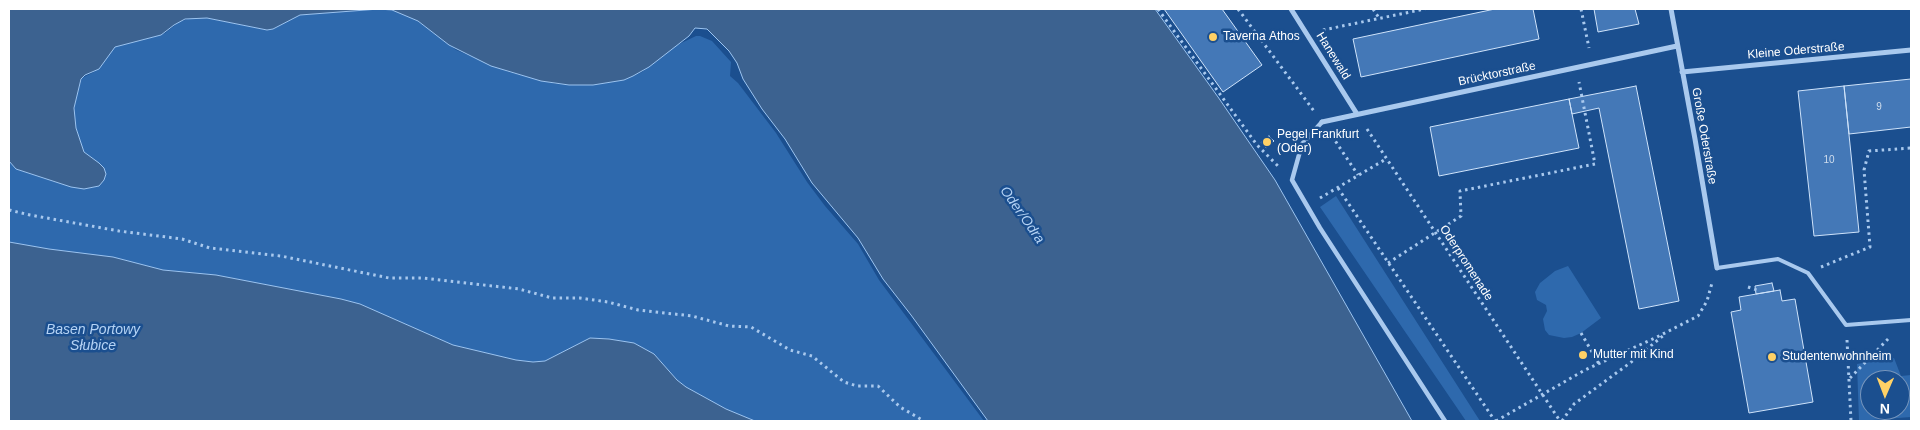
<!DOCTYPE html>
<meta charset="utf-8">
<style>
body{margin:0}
#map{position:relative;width:1920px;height:430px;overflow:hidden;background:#1b4f8f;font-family:Helvetica,sans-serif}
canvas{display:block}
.frame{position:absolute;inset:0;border:10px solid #fff;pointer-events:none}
.north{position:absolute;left:1860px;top:370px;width:50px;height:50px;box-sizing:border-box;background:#1b4f8f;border:1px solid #7695bc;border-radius:50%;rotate:181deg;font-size:14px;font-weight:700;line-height:20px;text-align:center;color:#fff}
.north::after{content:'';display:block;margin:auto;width:18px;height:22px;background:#ffd166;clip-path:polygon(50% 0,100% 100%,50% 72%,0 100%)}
</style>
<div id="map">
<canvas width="1920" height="430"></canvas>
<div class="frame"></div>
<div class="north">N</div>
</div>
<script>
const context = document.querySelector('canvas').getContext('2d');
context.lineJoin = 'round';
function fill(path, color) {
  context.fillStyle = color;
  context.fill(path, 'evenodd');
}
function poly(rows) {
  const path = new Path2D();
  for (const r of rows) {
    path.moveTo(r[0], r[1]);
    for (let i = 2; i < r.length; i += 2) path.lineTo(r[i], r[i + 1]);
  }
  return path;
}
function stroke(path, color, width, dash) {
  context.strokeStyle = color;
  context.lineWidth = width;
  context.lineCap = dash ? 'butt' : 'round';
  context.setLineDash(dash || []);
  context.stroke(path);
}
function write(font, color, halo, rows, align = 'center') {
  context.font = font + ' Helvetica,sans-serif';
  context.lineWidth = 5;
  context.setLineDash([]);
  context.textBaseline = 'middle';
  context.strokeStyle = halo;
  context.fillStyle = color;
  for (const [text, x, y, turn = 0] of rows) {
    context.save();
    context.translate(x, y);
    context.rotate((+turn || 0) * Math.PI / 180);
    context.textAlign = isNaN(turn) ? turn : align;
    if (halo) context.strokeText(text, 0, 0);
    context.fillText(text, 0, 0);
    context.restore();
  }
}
fill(poly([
 [379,9,397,11,418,21,456,50,509,72,556,84,593,85,624,80,642,72,673,47,696,36,700,36,712,41,731,62,730,76,738,83,776,133,807,182,825,206,858,244,879,280,984,421,754,421,726,409,686,387,677,380,654,354,634,343,609,339,590,338,545,361,533,362,516,360,453,345,360,304,341,299,216,275,163,270,113,257,49,249,9,242,9,161,16,169,55,182,77,188,95,187,89,156,82,150,76,128,74,114,75,101,82,78,94,72,115,47,157,36,165,33,179,22,191,18,207,18,267,30,273,29,300,15],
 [1336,196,1480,421,1466,421,1320,207],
 [1568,266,1601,318,1581,333,1572,337,1564,338,1549,335,1545,330,1543,319,1547,311,1546,305,1537,300,1535,292,1540,283,1555,271],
 [1894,358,1901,376,1911,375,1911,417,1859,421,1857,364],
 [1870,380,1900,380,1900,410,1870,410]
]), '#2e69ad');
const water = poly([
 [9,9,1155,9,1218,97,1275,180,1412,421,988,421,911,315,883,279,858,238,812,183,785,139,762,109,743,79,737,63,729,51,707,29,695,28,689,36,649,67,633,76,624,80,593,85,569,85,541,81,491,66,449,45,418,21,392,10,379,9,300,15,273,29,267,30,207,18,185,19,174,25,161,35,115,47,99,69,85,75,81,79,74,108,76,128,84,152,99,163,104,168,106,174,104,180,99,186,84,189,71,187,16,169,9,161,9,9],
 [9,242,49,249,113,257,163,270,216,275,341,299,360,304,453,345,516,360,533,362,545,361,590,338,609,339,634,343,654,354,677,380,686,387,726,409,755,421,9,421,9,242]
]);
fill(water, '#3c6290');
stroke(water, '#9cc4f0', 1);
const building = poly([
 [1164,9,1222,9,1262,65,1223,92,1164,9],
 [1495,9,1533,9,1539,39,1361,77,1353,39,1495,9],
 [1594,9,1635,9,1639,24,1598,32,1594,9],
 [1911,79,1911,127,1849,134,1844,86,1911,79],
 [1636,86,1679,301,1639,309,1599,108,1572,114,1569,99,1636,86],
 [1844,86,1859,232,1814,236,1798,91,1844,86],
 [1569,99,1579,148,1439,176,1430,127,1569,99],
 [1269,136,1274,141,1266,148,1261,142,1269,136],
 [1772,283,1774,291,1756,294,1755,286,1772,283],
 [1780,290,1782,301,1795,299,1813,402,1749,413,1731,312,1741,310,1739,297,1780,290]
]);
fill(building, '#4478b7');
stroke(building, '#cfe3fa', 1);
stroke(poly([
 [1158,9,1257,145,1279,167],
 [1238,9,1314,111],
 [1373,9,1379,18],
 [1581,9,1589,48],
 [1323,30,1425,9],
 [1367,129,1560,421],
 [1332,136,1358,175],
 [1338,188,1495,421],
 [1320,198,1386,159],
 [9,210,30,215,119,231,182,239,210,248,281,256,389,278,423,278,519,289,552,298,580,298,608,302,638,310,692,316,729,326,751,327,790,350,812,356,844,382,857,386,878,386,900,407,924,421],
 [1388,263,1461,216,1460,191,1595,164,1579,82],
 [1821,267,1870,247,1864,170,1869,151,1911,148],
 [1748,287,1757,290],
 [1581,333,1599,364],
 [1847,340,1851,421],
 [1850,378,1889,338],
 [1496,421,1585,370,1657,337,1698,316,1707,301,1712,283],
 [1562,421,1574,404,1630,363,1664,335]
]), '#a9c9ee', 3, [2.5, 4]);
stroke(poly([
 [1717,268,1778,259,1808,273,1846,325,1911,320]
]), '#a9c9ee', 4);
stroke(poly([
 [1322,122,1302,144,1292,180,1320,228,1445,421]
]), '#a9c9ee', 4.5);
stroke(poly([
 [1291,9,1357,114],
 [1671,9,1695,139,1717,268],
 [1682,72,1911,50],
 [1322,122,1677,46]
]), '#a9c9ee', 5);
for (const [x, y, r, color] of [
 [1213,37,5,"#ffd166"],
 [1267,142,5,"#ffd166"],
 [1583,355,5,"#ffd166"],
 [1772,357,5,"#ffd166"]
]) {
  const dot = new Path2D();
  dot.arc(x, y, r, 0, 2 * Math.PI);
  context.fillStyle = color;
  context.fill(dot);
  stroke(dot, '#1b4f8f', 2);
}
write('10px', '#d0dded', null, [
 ["9",1879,107],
 ["10",1829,160]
]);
write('12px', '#fff', '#1b4f8f', [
 ["Taverna Athos",1223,37],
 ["Pegel Frankfurt",1277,135],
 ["(Oder)",1277,149],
 ["Mutter mit Kind",1593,355],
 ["Studentenwohnheim",1782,357]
], 'left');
write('12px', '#fff', '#1b4f8f', [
 ["Kleine Oderstraße",1796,51,-5],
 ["Hanewald",1333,56,58],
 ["Brücktorstraße",1497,74,-12],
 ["Große Oderstraße",1704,136,80],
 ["Oderpromenade",1466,263,57]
]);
write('italic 14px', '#b5d3f5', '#1b4f8f', [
 ["Oder/Odra",1022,215,55],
 ["Basen Portowy",93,330],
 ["Słubice",93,346]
]);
</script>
